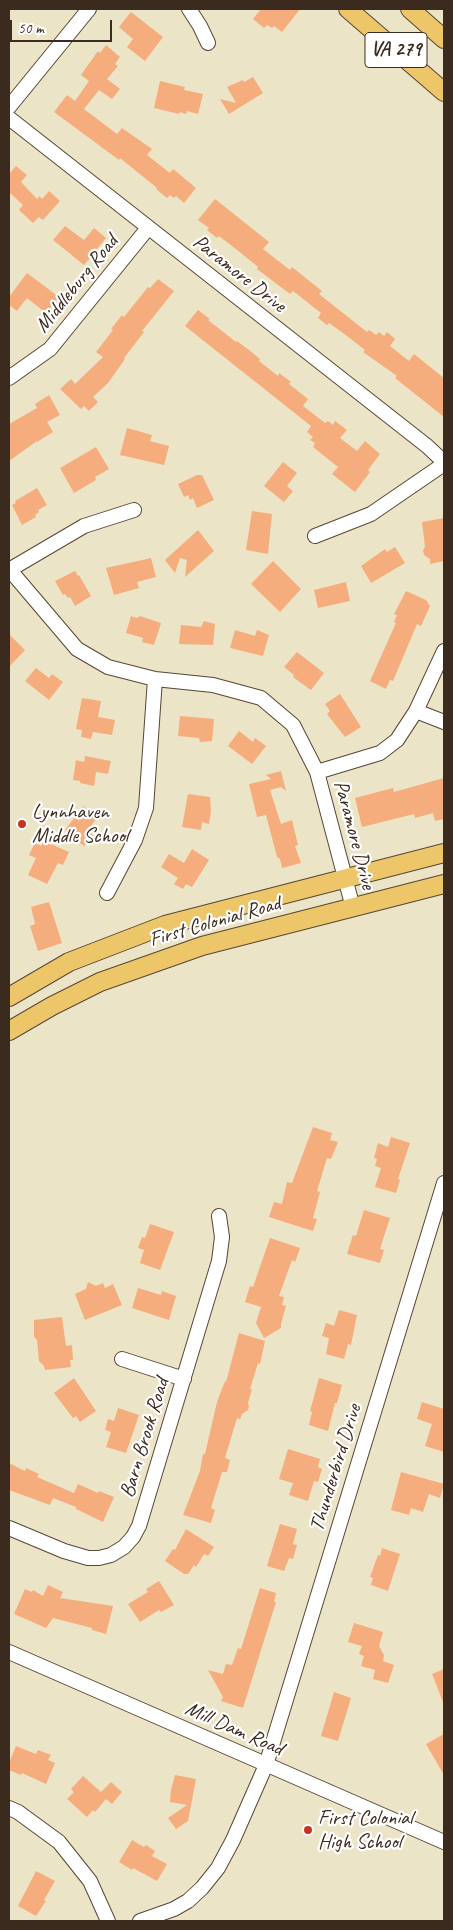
<!DOCTYPE html>
<style>
body{margin:0}
#map{position:relative;width:453px;height:1930px;overflow:hidden;background:#ece4c6;font-family:Caveat,sans-serif}
canvas{display:block}
.frame{position:absolute;inset:0;border:10px solid #3b2a1e;pointer-events:none}
.scale{position:absolute;left:10px;top:20px;width:102px;height:22px;box-sizing:border-box;border:2px solid #3b2a1e;border-top:0;padding-left:6px;font-size:15px;line-height:18px;white-space:nowrap;color:#3b2a1e;-webkit-text-stroke:4px #fff;paint-order:stroke}
</style>
<div id="map">
<canvas width="453" height="1930"></canvas>
<div class="frame"></div>
<div class="scale">50 m</div>
</div>
<script>
const context = document.querySelector('canvas').getContext('2d');
context.lineJoin = 'round';
function fill(path, color) {
  context.fillStyle = color;
  context.fill(path, 'evenodd');
}
function poly(rows) {
  const path = new Path2D();
  for (const r of rows) {
    path.moveTo(r[0], r[1]);
    for (let i = 2; i < r.length; i += 2) path.lineTo(r[i], r[i + 1]);
  }
  return path;
}
function stroke(path, color, width, dash) {
  context.strokeStyle = color;
  context.lineWidth = width;
  context.lineCap = dash ? 'butt' : 'round';
  context.setLineDash(dash || []);
  context.stroke(path);
}
function write(font, color, halo, rows, align = 'center') {
  context.font = font + ' Caveat,sans-serif';
  context.lineWidth = 4.5;
  context.setLineDash([]);
  context.textBaseline = 'middle';
  context.strokeStyle = halo;
  context.fillStyle = color;
  for (const [text, x, y, turn = 0] of rows) {
    context.save();
    context.translate(x, y);
    context.rotate((+turn || 0) * Math.PI / 180);
    context.textAlign = isNaN(turn) ? turn : align;
    if (halo) context.strokeText(text, 0, 0);
    context.fillText(text, 0, 0);
    context.restore();
  }
}
fill(poly([
 [261,9,300,9,282,32,274,26,272,28,267,25,264,28,253,19],
 [131,12,163,37,145,61,127,47,133,39,119,27],
 [106,45,120,57,115,64,118,66,107,79,120,89,112,99,99,90,84,109,117,134,122,128,152,149,147,155,170,173,173,169,196,188,184,203,176,196,174,198,170,195,167,198,156,189,157,188,120,158,119,160,54,112,67,95,75,101,89,81,81,75,98,51,100,53],
 [253,77,263,93,229,114,220,99,236,103,227,87,243,80,244,82],
 [160,81,185,87,184,90,203,94,198,114,187,111,186,114,180,112,179,114,154,108],
 [16,166,27,175,21,182,37,199,39,196,42,199,49,191,60,201,43,220,39,217,33,223,19,210,23,205,9,192,9,174],
 [215,199,269,242,263,249,290,270,292,267,322,291,319,294,367,332,369,330,376,335,379,332,384,336,387,332,395,339,390,346,409,361,414,354,444,378,444,417,395,378,397,376,363,352,365,350,347,336,329,323,327,325,318,318,321,313,293,291,290,294,257,269,258,267,241,253,219,236,217,238,207,230,209,228,198,220],
 [65,226,84,240,94,228,106,238,84,265,53,240],
 [27,273,59,297,46,313,27,298,17,311,9,305,9,297],
 [158,279,174,291,142,331,144,332,124,358,125,359,108,383,93,397,98,402,89,411,84,406,81,409,60,389,71,379,75,384,103,357,96,352,113,330,111,329,122,315,124,317,148,287,150,288],
 [198,310,210,319,208,320,236,342,237,341,249,350,260,359,259,361,278,376,279,373,291,382,289,384,308,399,303,406,325,423,328,421,333,425,335,421,347,430,340,438,357,451,365,441,380,454,368,470,370,472,355,492,332,474,338,467,313,447,315,443,310,440,313,437,307,432,311,426,185,326],
 [49,395,60,415,47,422,53,432,37,442,37,441,9,461,9,424,37,408,35,404],
 [127,428,152,435,150,441,169,446,164,465,120,455],
 [96,447,109,469,95,477,96,480,74,493,60,468],
 [283,462,297,473,287,486,293,491,284,502,264,486],
 [197,475,202,475,214,500,197,508,193,498,190,500,188,495,184,497,178,484],
 [37,488,47,505,38,510,39,512,35,515,36,517,22,525,12,505,16,503,15,501],
 [252,511,272,514,268,554,246,550],
 [444,518,444,561,430,564,430,559,424,555,423,550,425,547,422,522],
 [198,530,214,551,185,577,187,560,180,558,175,573,165,560],
 [395,547,405,563,371,583,361,566,385,549,387,552],
 [151,558,156,577,137,582,139,588,114,595,106,568],
 [273,561,301,589,280,612,251,584],
 [75,571,78,576,79,575,91,596,75,606,70,597,68,598,65,594,63,595,55,581],
 [346,582,350,601,318,608,314,590],
 [406,591,426,600,430,606,421,626,417,624,393,681,390,680,386,689,370,681,396,623,394,622,397,615,394,614],
 [131,616,137,618,140,616,161,623,154,645,142,642,143,638,126,633],
 [204,621,215,624,213,645,179,644,181,625,201,627],
 [235,630,255,636,257,630,269,635,263,656,230,648],
 [9,634,25,650,9,667],
 [297,652,324,673,311,690,293,677,294,675,284,667],
 [36,668,49,678,52,674,63,682,49,700,25,681],
 [340,694,361,727,345,737,327,714,330,711,325,704],
 [82,698,101,701,98,717,115,720,112,735,93,732,91,739,81,737,82,730,76,729],
 [180,716,214,719,212,741,200,742,199,738,178,736],
 [239,731,253,742,255,738,266,746,252,764,228,746],
 [85,756,111,761,108,774,96,772,94,786,80,783,80,781,73,780,76,760,84,762],
 [281,771,286,791,281,787,270,790,281,824,292,820,298,845,295,846,301,863,282,868,280,859,277,857,266,815,257,817,249,784,271,779,266,775],
 [444,778,444,819,435,821,433,813,415,818,414,814,362,827,355,798,393,788,394,792],
 [188,794,210,797,211,811,209,824,202,822,201,830,182,827],
 [83,806,97,818,90,827,92,828,90,832,93,835,84,846,65,830],
 [44,841,69,852,63,865,58,863,47,884,28,875,36,858,29,855,35,843,41,846],
 [192,849,209,860,192,887,186,884,183,889,174,884,178,878,161,867,169,854,184,863],
 [49,902,62,943,38,951,30,926,35,924,31,907],
 [313,1127,332,1133,330,1140,338,1142,331,1159,327,1158,317,1191,320,1192,313,1218,317,1219,313,1231,269,1217,274,1202,282,1204,287,1182,292,1183],
 [391,1137,410,1143,398,1179,400,1180,396,1193,375,1187,381,1168,375,1166,377,1159,374,1158,378,1143,388,1147],
 [364,1210,390,1218,380,1249,384,1250,380,1263,347,1254,353,1235,356,1236],
 [150,1224,174,1232,160,1270,140,1263,144,1250,138,1248,142,1237,145,1238],
 [270,1238,300,1248,295,1262,292,1260,279,1296,284,1297,282,1305,286,1306,281,1324,281,1328,264,1338,256,1323,261,1307,245,1302,250,1286,253,1287],
 [88,1282,96,1286,103,1283,105,1288,113,1284,122,1305,85,1320,75,1294,86,1289],
 [138,1288,161,1295,162,1291,176,1296,169,1320,132,1308],
 [339,1310,357,1315,351,1345,348,1344,344,1359,326,1354,329,1338,322,1336,326,1323,334,1326],
 [62,1317,66,1346,72,1345,73,1360,70,1360,71,1367,45,1370,44,1366,39,1361,37,1340,34,1337,34,1320],
 [239,1333,265,1341,260,1364,258,1363,250,1389,252,1389,248,1403,249,1406,248,1410,242,1414,240,1419,237,1418,225,1458,230,1460,227,1472,222,1472,211,1508,215,1510,211,1523,183,1515,200,1471,203,1454,205,1454,217,1402,225,1381,226,1382],
 [74,1378,96,1411,80,1422,76,1416,73,1418,54,1393],
 [319,1378,342,1385,337,1403,335,1403,328,1431,309,1425,312,1412,310,1411],
 [422,1402,444,1409,444,1452,425,1446,432,1424,417,1419],
 [118,1408,139,1415,126,1453,106,1447,111,1432,105,1430,108,1419,114,1421],
 [288,1449,320,1459,318,1467,322,1469,318,1482,314,1481,308,1501,289,1495,293,1483,279,1479],
 [9,1463,25,1471,26,1468,39,1474,37,1477,74,1493,78,1484,98,1493,99,1491,114,1497,103,1522,76,1509,76,1507,53,1498,50,1505,9,1490],
 [401,1472,444,1484,440,1498,429,1494,423,1512,411,1508,409,1515,391,1510],
 [280,1524,297,1529,293,1544,297,1545,293,1559,289,1558,284,1571,267,1566],
 [186,1529,214,1547,208,1556,204,1554,196,1567,194,1565,188,1574,184,1574,165,1561,173,1549,175,1550],
 [382,1548,400,1554,388,1591,371,1585,373,1578,370,1577,378,1555,380,1556],
 [159,1581,174,1605,161,1612,159,1610,140,1622,128,1604,148,1592,146,1589],
 [48,1585,63,1592,60,1598,113,1606,106,1634,92,1630,92,1628,53,1618,46,1628,14,1614,25,1589,32,1592,33,1590,43,1596],
 [260,1588,276,1593,274,1602,276,1602,243,1708,221,1701,223,1697,208,1670,223,1674,226,1664,232,1665,238,1648,241,1649],
 [354,1623,383,1632,379,1646,384,1655,383,1661,394,1665,388,1683,373,1679,375,1670,361,1666,364,1656,359,1654,362,1646,348,1642],
 [444,1669,444,1702,443,1702,432,1674],
 [334,1692,351,1698,338,1741,321,1736],
 [444,1734,444,1775,426,1744],
 [16,1746,36,1754,38,1750,51,1755,48,1760,55,1763,46,1784,22,1773,21,1775,9,1770,9,1763],
 [175,1775,196,1779,188,1821,176,1829,168,1818,187,1805,170,1802,171,1790],
 [83,1776,101,1792,111,1782,122,1792,112,1804,106,1799,95,1812,93,1810,87,1817,67,1799,74,1792,71,1789],
 [132,1840,144,1847,146,1845,155,1851,152,1856,167,1864,157,1881,133,1868,132,1870,119,1862],
 [36,1871,55,1881,44,1900,46,1901,36,1916,18,1906]
]), '#f5ad7e');
const minor = poly([
 [189,9,200,26,208,43],
 [9,107,89,9],
 [9,118,427,446,444,462],
 [9,378,50,349,148,228],
 [315,536,371,514,444,464],
 [9,569,77,649,108,667,155,679,213,685,261,698,293,725,317,772,353,908],
 [9,570,84,526,134,510],
 [416,711,444,722],
 [317,772,380,753,397,740,416,711,444,651],
 [107,893,135,840,146,808,155,679],
 [122,1359,184,1379],
 [9,1528,64,1551,88,1558,99,1558,111,1555,124,1547,133,1537,139,1526,219,1261,222,1237,219,1216],
 [9,1652,444,1842],
 [9,1808,18,1812,59,1842,90,1881,108,1921],
 [140,1921,174,1909,188,1901,202,1888,218,1868,233,1840,266,1765,444,1183]
]);
const major = poly([
 [348,9,444,92],
 [410,9,444,39],
 [9,997,69,962,165,925,444,853],
 [9,1031,52,1006,100,982,202,946,444,884]
]);
stroke(minor, '#564637', 16);
stroke(major, '#564637', 20);
stroke(minor, '#fff', 14);
stroke(major, '#ecc669', 18);
for (const [x, y, r, color] of [
 [22,824,5,"#c8321e"],
 [308,1830,5,"#c8321e"]
]) {
  const dot = new Path2D();
  dot.arc(x, y, r, 0, 2 * Math.PI);
  context.fillStyle = color;
  context.fill(dot);
  stroke(dot, '#fff', 2);
}
for (const [x, y, w] of [
 [396,50,62]
]) {
  const box = new Path2D();
  box.roundRect(x - w / 2, y - 17.5, w, 35, 4);
  context.fillStyle = '#fff';
  context.fill(box);
  stroke(box, '#3b2a1e', 1);
}
write('bold 20px', '#3b2a1e', null, [
 ["VA 279",396,50]
]);
write('21px', '#3b2a1e', '#fff', [
 ["Paramore Drive",239,274,38],
 ["Middleburg Road",77,284,-51],
 ["Paramore Drive",354,835,75],
 ["First Colonial Road",215,922,-16],
 ["Barn Brook Road",145,1438,-73],
 ["Thunderbird Drive",336,1468,-73],
 ["Mill Dam Road",234,1729,24]
]);
write('21px', '#3b2a1e', '#fff', [
 ["Lynnhaven",32,812],
 ["Middle School",32,836],
 ["First Colonial",318,1818],
 ["High School",318,1842]
], 'left');
</script>
